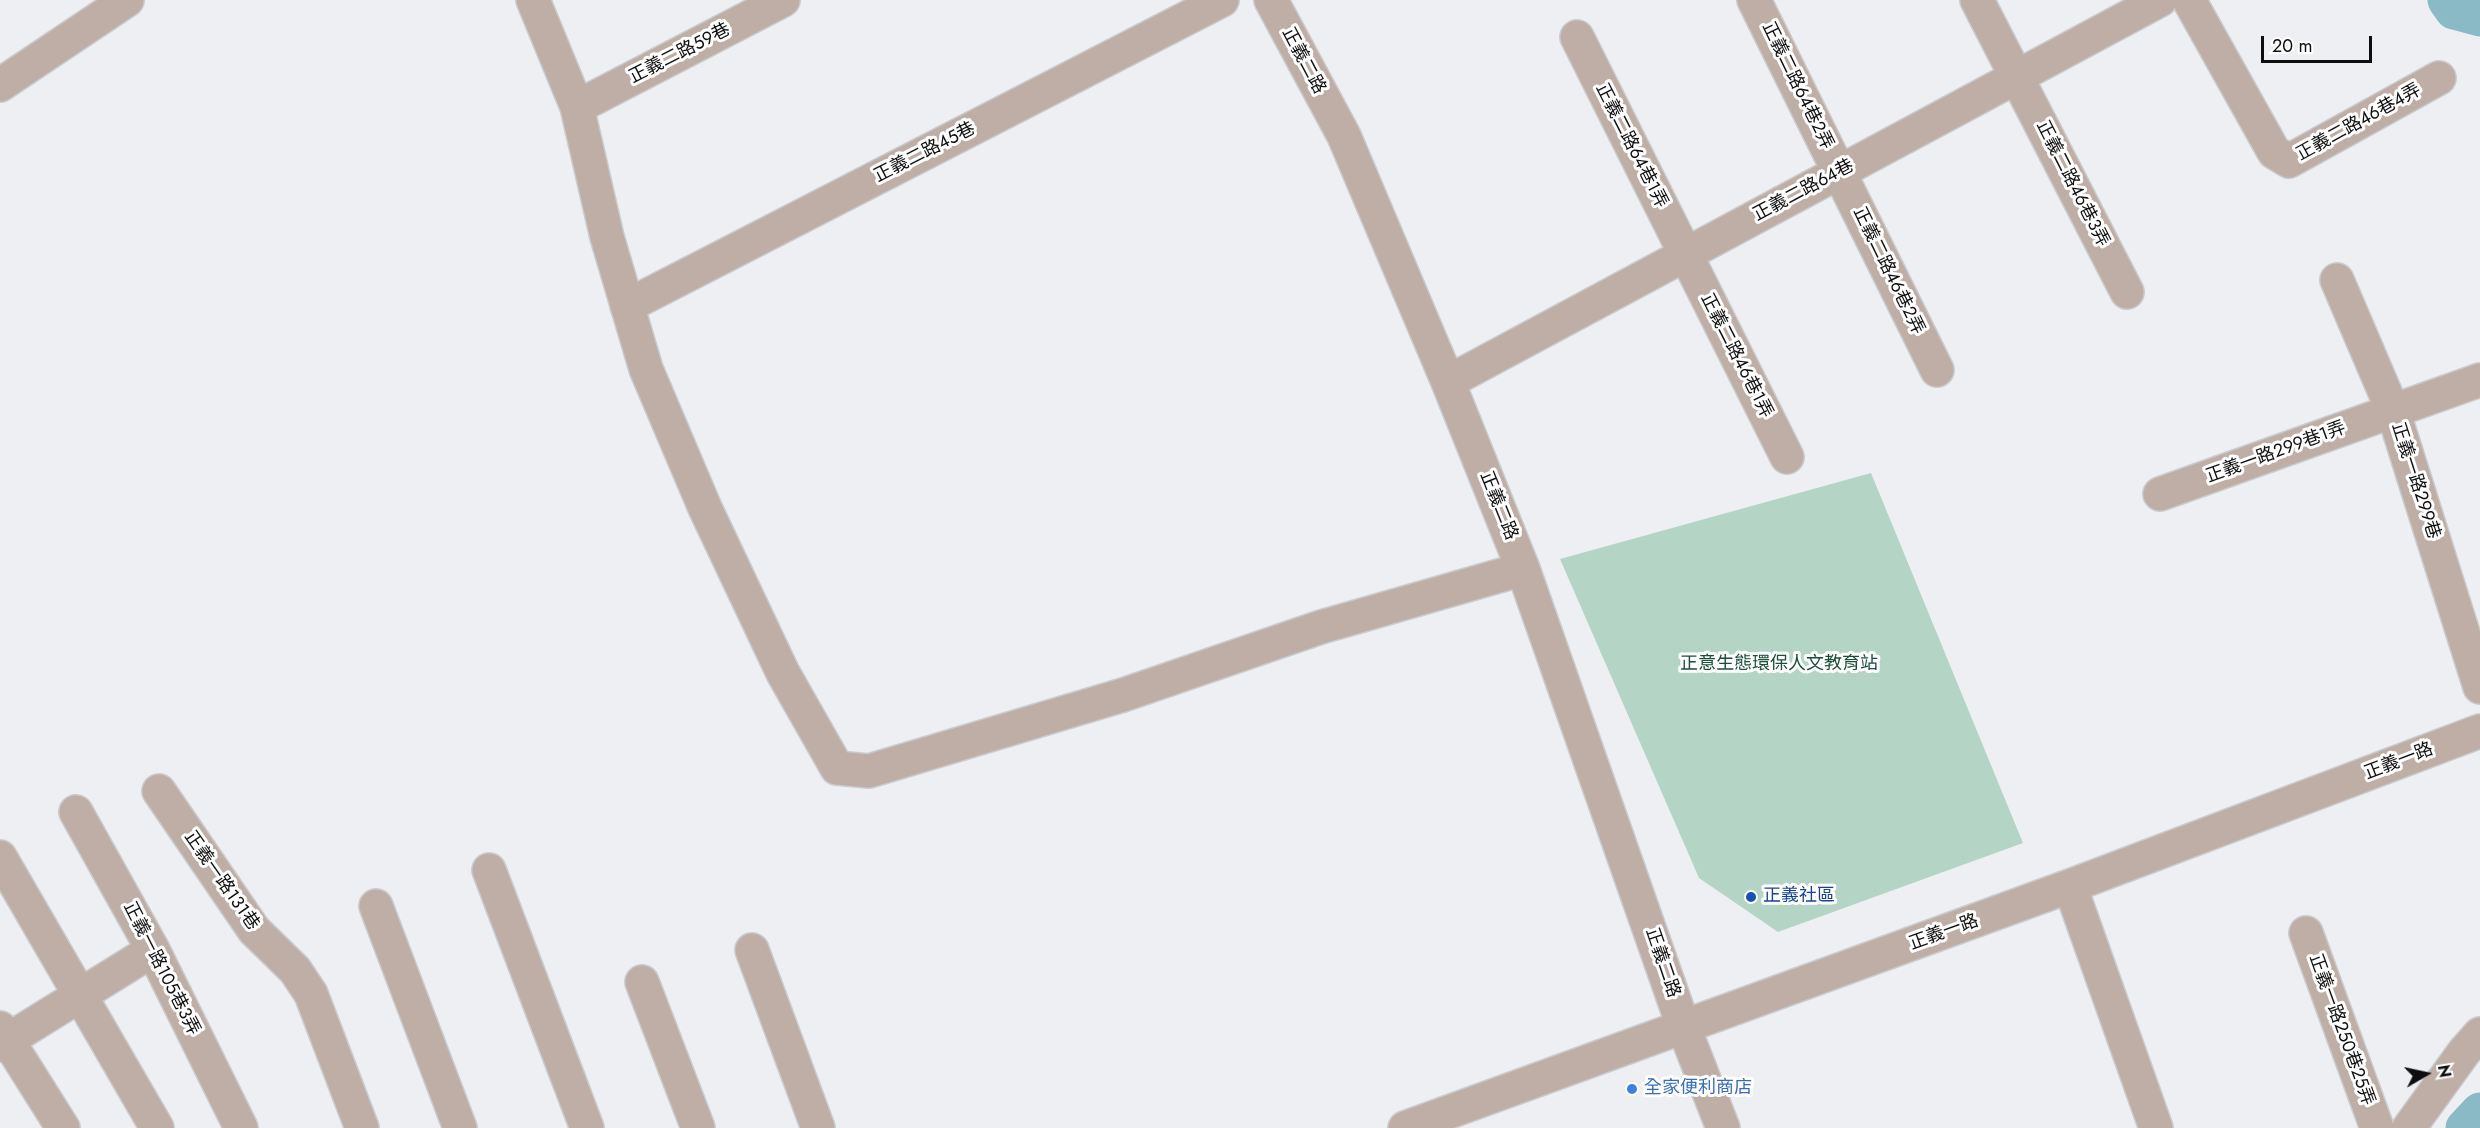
<!DOCTYPE html>
<meta charset="utf-8">
<style>
body{margin:0}
#map{position:relative;width:2480px;height:1128px;overflow:hidden;background:#eeeff2;font-family:Jost,sans-serif}
canvas{display:block}
.north{position:absolute;left:2396px;top:1044px;width:60px;height:60px;-webkit-text-stroke:4px #fff;paint-order:stroke;rotate:81deg;font-size:16px;font-weight:700;line-height:24px;text-align:center;color:#0e0e0f}
.north::after{content:'';display:block;margin:auto;width:21px;height:27px;background:#0e0e0f;clip-path:polygon(50% 0,100% 100%,50% 72%,0 100%)}
.scale{position:absolute;left:2261px;top:36px;width:111px;height:27px;box-sizing:border-box;border:3px solid #0e0e0f;border-top:0;padding-left:8px;font-size:18px;line-height:21px;white-space:nowrap;color:#0e0e0f;-webkit-text-stroke:4px #fff;paint-order:stroke}
</style>
<div id="map">
<canvas width="2480" height="1128"></canvas>
<div class="north">N</div>
<div class="scale">20 m</div>
</div>
<script>
const context = document.querySelector('canvas').getContext('2d');
context.lineJoin = 'round';
function fill(path, color) {
  context.fillStyle = color;
  context.fill(path, 'evenodd');
}
function poly(rows) {
  const path = new Path2D();
  for (const r of rows) {
    path.moveTo(r[0], r[1]);
    for (let i = 2; i < r.length; i += 2) path.lineTo(r[i], r[i + 1]);
  }
  return path;
}
function stroke(path, color, width, dash) {
  context.strokeStyle = color;
  context.lineWidth = width;
  context.lineCap = dash ? 'butt' : 'round';
  context.setLineDash(dash || []);
  context.stroke(path);
}
function write(font, color, halo, rows, align = 'center') {
  context.font = font + ' Jost,"Noto Sans TC",sans-serif';
  context.lineWidth = 6;
  context.setLineDash([]);
  context.textBaseline = 'middle';
  context.strokeStyle = halo;
  context.fillStyle = color;
  for (const [text, x, y, turn = 0] of rows) {
    context.save();
    context.translate(x, y);
    context.rotate((+turn || 0) * Math.PI / 180);
    context.textAlign = isNaN(turn) ? turn : align;
    if (halo) context.strokeText(text, 0, 0);
    context.fillText(text, 0, 0);
    context.restore();
  }
}
fill(poly([
 [1871,473,2023,843,1778,932,1699,878,1560,559]
]), '#b4d5c5');
stroke(poly([
 [2447,0,2454,10,2480,17],
 [2465,1128,2480,1112]
]), '#8bbac7', 39);
const minor = poly([
 [533,0,577,107,607,237,646,369,705,508,783,673,837,768,869,771,1123,695,1321,627,1523,569],
 [1271,0,1344,136,1448,382,1523,569,1684,1028,1723,1128],
 [1754,0,1937,370],
 [1977,0,2127,292],
 [2189,0,2274,152,2289,161,2439,78],
 [1577,37,1787,457],
 [0,85,127,0],
 [577,107,783,0],
 [2337,280,2393,411,2480,687],
 [627,306,1222,0],
 [1448,382,2160,0],
 [2160,494,2480,380],
 [159,791,254,930,295,970,311,994,362,1128],
 [76,812,153,950,241,1128],
 [0,857,157,1128],
 [489,870,587,1128],
 [2070,886,2156,1128],
 [376,906,460,1128],
 [2306,933,2377,1128],
 [752,950,818,1128],
 [642,982,698,1128],
 [0,1028,63,1128],
 [0,1045,153,950],
 [1405,1128,2070,886,2480,731],
 [2409,1128,2464,1052,2480,1034]
]);
stroke(minor, '#cacbce', 36);
stroke(minor, '#bfaea5', 33);
for (const [x, y, r, color] of [
 [1751,897,6,"#1a4fb4"],
 [1632,1089,6,"#3f7fe0"]
]) {
  const dot = new Path2D();
  dot.arc(x, y, r, 0, 2 * Math.PI);
  context.fillStyle = color;
  context.fill(dot);
  stroke(dot, '#fff', 2);
}
write('18px', '#0e0e0f', '#fff', [
 ["正義二路59巷",680,54,-27],
 ["正義二路",1303,61,62],
 ["正義二路64巷2弄",1797,86,64],
 ["正義二路46巷4弄",2359,123,-29],
 ["正義二路64巷1弄",1631,146,63],
 ["正義二路45巷",925,153,-27],
 ["正義二路46巷3弄",2072,184,63],
 ["正義二路64巷",1804,191,-28],
 ["正義二路46巷2弄",1888,271,64],
 ["正義二路46巷1弄",1736,356,63],
 ["正義一路299巷1弄",2276,453,-20],
 ["正義一路299巷",2415,481,72],
 ["正義二路",1498,506,68],
 ["正義一路",2399,762,-21],
 ["正義一路131巷",221,881,55],
 ["正義一路",1944,933,-20],
 ["正義二路",1662,963,71],
 ["正義一路105巷3弄",161,969,63],
 ["正義一路250巷25弄",2341,1030,70]
]);
write('18px', '#194f3a', '#fff', [
 ["正意生態環保人文教育站",1779,665]
]);
write('18px', '#164399', '#fff', [
 ["正義社區",1763,897]
], 'left');
write('18px', '#366cbe', '#fff', [
 ["全家便利商店",1644,1089]
], 'left');
</script>
